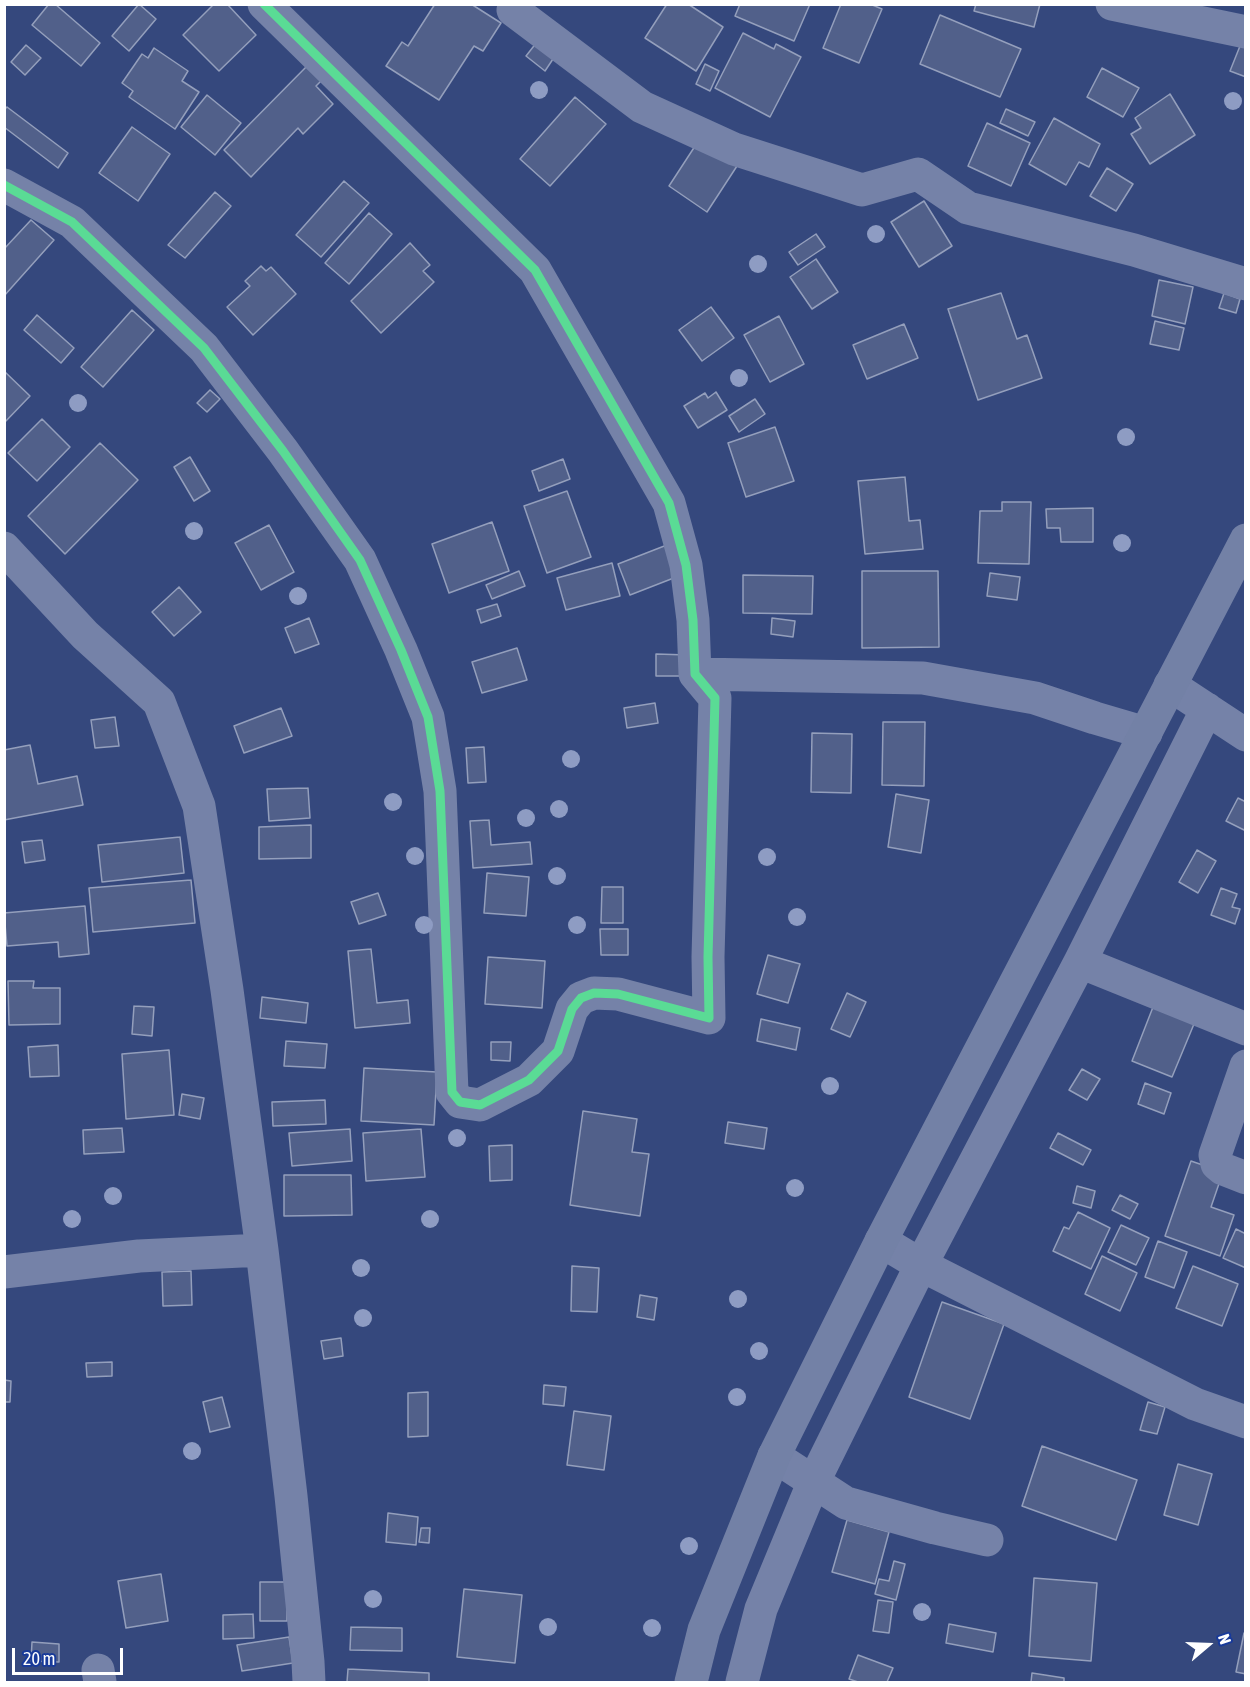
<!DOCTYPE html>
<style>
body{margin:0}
#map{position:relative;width:1250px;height:1687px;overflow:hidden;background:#35487d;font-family:"Asap Condensed",sans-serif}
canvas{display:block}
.frame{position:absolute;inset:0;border:6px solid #fff;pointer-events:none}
.north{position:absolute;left:1178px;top:1615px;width:60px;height:60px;-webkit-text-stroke:4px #183a9a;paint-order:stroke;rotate:71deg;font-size:16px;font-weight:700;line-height:24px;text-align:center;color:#fff}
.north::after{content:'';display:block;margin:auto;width:21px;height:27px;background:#fff;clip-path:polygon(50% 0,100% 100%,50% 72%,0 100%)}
.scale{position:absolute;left:12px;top:1648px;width:111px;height:27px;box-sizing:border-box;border:3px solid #fff;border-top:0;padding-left:8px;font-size:18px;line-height:21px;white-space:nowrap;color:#fff;-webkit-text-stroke:4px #183a9a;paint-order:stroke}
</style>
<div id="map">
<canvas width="1250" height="1687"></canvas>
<div class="frame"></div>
<div class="north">N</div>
<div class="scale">20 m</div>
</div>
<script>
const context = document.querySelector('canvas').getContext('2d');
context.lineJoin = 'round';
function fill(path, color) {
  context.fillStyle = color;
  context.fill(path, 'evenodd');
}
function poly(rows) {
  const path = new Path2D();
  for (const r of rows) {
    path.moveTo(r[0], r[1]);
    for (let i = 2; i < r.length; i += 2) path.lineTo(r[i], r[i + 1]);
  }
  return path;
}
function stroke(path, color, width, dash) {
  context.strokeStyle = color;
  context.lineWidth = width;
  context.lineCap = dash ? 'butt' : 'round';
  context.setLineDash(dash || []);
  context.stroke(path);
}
const building = poly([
 [49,4,55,4,100,43,81,66,32,25,49,4],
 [139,4,156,19,129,51,112,36,139,4],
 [214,4,227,4,256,35,219,71,183,35,214,4],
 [435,4,471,4,501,23,483,51,474,46,439,100,386,66,402,42,408,46,435,4],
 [667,4,688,4,723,27,696,71,645,38,667,4],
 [740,4,810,4,794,41,735,16,740,4],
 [841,4,870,4,882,9,859,63,823,48,841,4],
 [976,4,1040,4,1034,27,974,11,976,4],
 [940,15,1021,49,1000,97,920,64,940,15],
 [743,33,774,49,776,44,801,57,770,117,715,88,743,33],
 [537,42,555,56,545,71,526,56,537,42],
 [26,45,41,58,25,75,11,62,26,45],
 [1240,46,1246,48,1246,77,1230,71,1240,46],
 [154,48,188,71,182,81,199,92,175,129,129,97,133,91,122,83,142,54,148,58,154,48],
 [309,64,323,79,316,86,333,104,303,134,298,128,251,177,224,150,309,64],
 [705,64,719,71,710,91,696,84,705,64],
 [1102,68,1139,88,1123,117,1087,97,1102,68],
 [1170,94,1195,135,1150,164,1131,134,1141,128,1135,118,1170,94],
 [207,95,241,123,215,155,181,127,207,95],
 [575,97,606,124,550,186,520,159,575,97],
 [7,107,68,153,58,168,4,127,4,110,7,107],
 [1006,109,1035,122,1028,136,1000,123,1006,109],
 [1054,118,1100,144,1089,167,1079,162,1066,185,1029,164,1054,118],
 [987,123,1030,143,1011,186,968,166,987,123],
 [132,127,170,154,138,201,99,173,132,127],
 [699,140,737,166,707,212,669,186,699,140],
 [1107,168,1133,184,1116,211,1090,196,1107,168],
 [344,181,369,203,321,257,296,235,344,181],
 [215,192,231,206,185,258,168,245,215,192],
 [924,201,952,246,919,267,891,222,924,201],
 [369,213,392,234,349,284,325,263,369,213],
 [31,220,54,240,4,296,4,249,31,220],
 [816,234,825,247,798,265,789,252,816,234],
 [410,243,430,265,423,271,434,282,381,333,351,301,410,243],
 [816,259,838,292,812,309,790,277,816,259],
 [261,266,266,271,271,267,296,294,253,335,227,307,250,286,245,281,261,266],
 [1159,280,1193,287,1185,324,1152,316,1159,280],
 [1001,293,1017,339,1027,335,1042,378,978,400,948,309,1001,293],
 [1224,293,1240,299,1236,313,1219,308,1224,293],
 [711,307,734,338,702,361,679,330,711,307],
 [132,310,154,330,103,387,81,367,132,310],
 [37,315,74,348,61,363,24,330,37,315],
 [779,316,804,364,770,382,744,335,779,316],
 [1155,321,1184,328,1179,350,1150,344,1155,321],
 [904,324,918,358,867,379,853,345,904,324],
 [4,371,30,396,4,423,4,371],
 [210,390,220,399,207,412,197,403,210,390],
 [716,392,727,410,698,428,684,406,705,393,708,398,716,392],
 [755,399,765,414,739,432,729,416,755,399],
 [42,419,70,447,37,481,8,453,42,419],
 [775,427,794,481,746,497,728,443,775,427],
 [100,443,138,480,65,554,28,516,100,443],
 [190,457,210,491,194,501,174,467,190,457],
 [563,459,570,479,539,491,532,471,563,459],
 [905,477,909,521,920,520,923,549,865,554,858,481,905,477],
 [567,491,591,557,547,573,524,506,567,491],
 [1002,502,1031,502,1029,564,978,563,980,511,1002,511,1002,502],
 [1093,508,1093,542,1061,542,1060,528,1047,528,1046,509,1093,508],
 [492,522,509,571,449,593,432,544,492,522],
 [269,525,294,572,261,590,235,543,269,525],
 [672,543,684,574,630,595,618,564,672,543],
 [612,563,620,596,566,610,557,578,612,563],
 [519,571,525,586,492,599,486,585,519,571],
 [862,571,938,571,939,647,862,648,862,571],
 [990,573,1020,577,1017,600,987,596,990,573],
 [743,575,813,576,812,614,743,613,743,575],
 [179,587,201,612,174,636,152,612,179,587],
 [497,604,501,616,481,623,477,610,497,604],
 [309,618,319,644,295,653,285,628,309,618],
 [772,618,795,621,793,637,771,634,772,618],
 [517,648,527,680,482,693,472,662,517,648],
 [656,654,688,655,688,676,656,676,656,654],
 [655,703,658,723,627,728,624,708,655,703],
 [281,708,292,736,244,753,234,726,281,708],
 [115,717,119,746,95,748,91,720,115,717],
 [883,722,925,722,924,786,882,785,883,722],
 [812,733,852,734,851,793,811,792,812,733],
 [30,745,38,784,77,776,83,805,4,820,4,750,30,745],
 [484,747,486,782,468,783,466,748,484,747],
 [308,788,310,818,269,821,267,789,308,788],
 [896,794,929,800,921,853,888,847,896,794],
 [1238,798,1246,802,1246,827,1244,830,1226,821,1238,798],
 [489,820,491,845,530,842,532,864,473,868,470,821,489,820],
 [311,825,311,858,259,859,259,827,311,825],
 [180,837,184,873,102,882,98,845,180,837],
 [42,840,45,860,25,863,22,842,42,840],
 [1197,850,1216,861,1198,893,1179,882,1197,850],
 [487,873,529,877,526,916,484,913,487,873],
 [191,880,195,923,93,932,89,888,191,880],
 [602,887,623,887,623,923,601,923,602,887],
 [1221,888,1237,894,1232,907,1240,909,1235,924,1211,915,1221,888],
 [378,893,386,915,359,924,351,902,378,893],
 [85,906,89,954,59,957,58,942,7,946,4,913,85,906],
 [600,929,628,929,628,955,601,955,600,929],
 [371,949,377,1003,408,1000,410,1023,355,1028,348,951,371,949],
 [768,955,800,964,788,1003,757,994,768,955],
 [488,957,545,961,542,1008,485,1004,488,957],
 [8,981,34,981,33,988,60,988,60,1024,9,1025,8,981],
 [847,993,866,1002,850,1037,831,1029,847,993],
 [262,997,308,1003,306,1023,260,1018,262,997],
 [134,1006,154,1007,152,1036,132,1034,134,1006],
 [1153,1007,1194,1024,1172,1077,1132,1061,1153,1007],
 [761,1019,800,1028,796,1050,757,1041,761,1019],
 [286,1041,327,1044,325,1068,284,1066,286,1041],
 [491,1042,511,1042,510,1061,491,1060,491,1042],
 [58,1045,59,1076,30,1077,28,1047,58,1045],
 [169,1050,174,1115,126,1119,122,1054,169,1050],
 [364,1068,437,1072,434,1125,361,1121,364,1068],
 [1082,1069,1100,1079,1087,1100,1069,1090,1082,1069],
 [1145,1083,1171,1093,1164,1114,1138,1104,1145,1083],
 [182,1094,204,1098,200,1119,179,1115,182,1094],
 [325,1100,326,1124,273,1126,272,1102,325,1100],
 [583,1111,637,1119,632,1152,649,1154,640,1216,570,1205,583,1111],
 [728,1122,767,1128,764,1149,725,1143,728,1122],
 [122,1128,124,1152,84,1154,83,1130,122,1128],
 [350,1129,352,1161,292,1166,289,1133,350,1129],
 [421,1129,425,1177,366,1181,363,1133,421,1129],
 [1058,1133,1091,1150,1083,1165,1050,1148,1058,1133],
 [512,1145,512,1180,490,1181,489,1146,512,1145],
 [1191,1161,1223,1172,1211,1207,1234,1215,1220,1256,1165,1236,1191,1161],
 [284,1175,351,1175,352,1215,284,1216,284,1175],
 [1077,1186,1095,1191,1091,1208,1073,1203,1077,1186],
 [1120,1195,1138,1204,1130,1219,1112,1210,1120,1195],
 [1078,1212,1110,1228,1091,1269,1053,1251,1064,1227,1069,1229,1078,1212],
 [1121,1225,1149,1238,1136,1265,1108,1252,1121,1225],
 [1236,1229,1246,1234,1246,1268,1223,1258,1236,1229],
 [1158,1241,1187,1252,1174,1288,1145,1277,1158,1241],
 [1102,1256,1137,1273,1120,1311,1085,1294,1102,1256],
 [572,1266,599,1268,597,1312,571,1311,572,1266],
 [1193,1266,1238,1284,1222,1326,1176,1308,1193,1266],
 [191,1271,192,1305,163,1306,162,1272,191,1271],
 [640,1295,657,1298,654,1320,637,1317,640,1295],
 [942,1302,1004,1324,970,1419,909,1397,942,1302],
 [341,1338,343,1356,324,1359,321,1341,341,1338],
 [112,1362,112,1376,87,1377,86,1363,112,1362],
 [4,1380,11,1381,10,1402,4,1402,4,1380],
 [544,1385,566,1387,564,1406,543,1404,544,1385],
 [428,1392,428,1436,408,1437,408,1393,428,1392],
 [222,1397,230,1427,210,1432,203,1402,222,1397],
 [1148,1402,1165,1407,1157,1434,1140,1430,1148,1402],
 [574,1411,611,1416,604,1470,567,1465,574,1411],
 [1042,1446,1137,1480,1116,1540,1022,1506,1042,1446],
 [1178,1464,1212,1474,1198,1525,1164,1515,1178,1464],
 [388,1513,418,1517,416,1545,386,1542,388,1513],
 [847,1520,889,1532,875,1584,832,1572,847,1520],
 [421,1528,430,1528,429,1543,419,1542,421,1528],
 [894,1561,905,1564,896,1600,875,1594,879,1579,889,1581,894,1561],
 [161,1574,168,1621,126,1628,118,1581,161,1574],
 [1034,1578,1097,1583,1091,1661,1029,1656,1034,1578],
 [260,1582,287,1582,287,1621,260,1621,260,1582],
 [464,1589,522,1595,515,1663,457,1657,464,1589],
 [878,1600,893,1602,889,1633,873,1631,878,1600],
 [253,1614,254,1638,223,1639,223,1615,253,1614],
 [949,1624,996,1633,993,1652,946,1643,949,1624],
 [351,1627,402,1628,402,1651,350,1650,351,1627],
 [1244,1633,1246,1633,1246,1674,1236,1672,1244,1633],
 [289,1637,293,1663,242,1671,237,1645,289,1637],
 [32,1642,59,1644,59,1662,31,1661,32,1642],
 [858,1655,893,1668,887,1682,858,1682,849,1679,858,1655],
 [348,1669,429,1673,429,1682,347,1682,348,1669],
 [1032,1673,1064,1678,1064,1682,1031,1682,1032,1673]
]);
fill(building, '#51608a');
stroke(building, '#949fbc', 1.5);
stroke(poly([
 [1112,4,1246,32],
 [513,10,642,107,734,149,862,190,918,174,968,208,1134,250,1246,284],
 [4,185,72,222,204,348,283,451,360,560,401,650,428,717,440,791,452,1092,460,1102,480,1105,529,1080,558,1051,572,1009,581,998,594,993,618,994,709,1018,708,957,715,698,695,674,693,620,686,565,669,503,535,270,264,4],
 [4,548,85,635,159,702,199,806,227,990,262,1250,291,1496,308,1662,309,1682],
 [695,674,923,678,1035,698,1095,718,1146,733],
 [1170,685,1246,735],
 [1080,962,1246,1029],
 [1246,1066,1215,1155,1217,1164,1223,1169,1246,1178],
 [881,1241,921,1265,1195,1404,1246,1422],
 [4,1272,139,1256,262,1250],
 [774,1456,846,1503,935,1528,987,1540],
 [98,1670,100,1682],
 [742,1682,761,1609,814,1481,921,1265,1080,962,1207,709]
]), '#7582a8', 33);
stroke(poly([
 [691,1682,704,1630,774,1456,881,1241,1246,540]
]), '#7381a6', 33);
stroke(poly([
 [4,185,72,222,204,348,283,451,360,560,401,650,428,717,440,791,452,1092,460,1102,480,1105,529,1080,558,1051,572,1009,581,998,594,993,618,994,709,1018,708,957,715,698,695,674,693,620,686,565,669,503,535,270,264,4]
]), '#5adb95', 9);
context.fillStyle = '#8e9cc3';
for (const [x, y] of [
 [539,90],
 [1233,101],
 [876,234],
 [758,264],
 [739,378],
 [78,403],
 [1126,437],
 [194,531],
 [1122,543],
 [298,596],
 [571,759],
 [393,802],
 [559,809],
 [526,818],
 [415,856],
 [767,857],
 [557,876],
 [797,917],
 [424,925],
 [577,925],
 [830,1086],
 [457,1138],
 [795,1188],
 [113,1196],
 [72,1219],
 [430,1219],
 [361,1268],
 [738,1299],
 [363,1318],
 [759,1351],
 [737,1397],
 [192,1451],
 [689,1546],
 [373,1599],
 [922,1612],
 [548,1627],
 [652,1628]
]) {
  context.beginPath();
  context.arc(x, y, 9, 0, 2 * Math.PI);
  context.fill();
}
</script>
